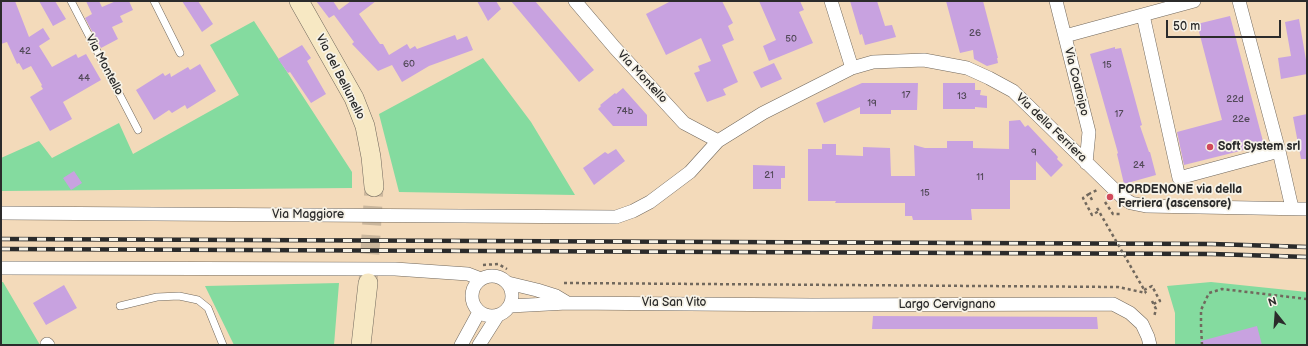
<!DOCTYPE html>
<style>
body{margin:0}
#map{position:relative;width:1308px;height:346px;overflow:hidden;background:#f3daba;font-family:"Balsamiq Sans",sans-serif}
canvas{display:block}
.frame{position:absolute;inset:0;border:2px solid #2b2b2b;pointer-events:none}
.north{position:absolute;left:1256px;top:294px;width:40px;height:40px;-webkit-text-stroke:3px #f7f3e8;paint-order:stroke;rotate:343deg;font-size:11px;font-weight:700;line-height:16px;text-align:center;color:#2b2b2b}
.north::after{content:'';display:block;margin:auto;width:14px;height:18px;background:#2b2b2b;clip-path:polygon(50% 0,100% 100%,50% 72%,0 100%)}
.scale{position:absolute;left:1166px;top:20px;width:115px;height:18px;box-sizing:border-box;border:2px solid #2b2b2b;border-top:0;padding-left:5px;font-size:12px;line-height:14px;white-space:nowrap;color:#2b2b2b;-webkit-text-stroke:3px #f7f3e8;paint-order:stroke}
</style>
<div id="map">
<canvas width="1308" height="346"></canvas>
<div class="frame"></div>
<div class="north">N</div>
<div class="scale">50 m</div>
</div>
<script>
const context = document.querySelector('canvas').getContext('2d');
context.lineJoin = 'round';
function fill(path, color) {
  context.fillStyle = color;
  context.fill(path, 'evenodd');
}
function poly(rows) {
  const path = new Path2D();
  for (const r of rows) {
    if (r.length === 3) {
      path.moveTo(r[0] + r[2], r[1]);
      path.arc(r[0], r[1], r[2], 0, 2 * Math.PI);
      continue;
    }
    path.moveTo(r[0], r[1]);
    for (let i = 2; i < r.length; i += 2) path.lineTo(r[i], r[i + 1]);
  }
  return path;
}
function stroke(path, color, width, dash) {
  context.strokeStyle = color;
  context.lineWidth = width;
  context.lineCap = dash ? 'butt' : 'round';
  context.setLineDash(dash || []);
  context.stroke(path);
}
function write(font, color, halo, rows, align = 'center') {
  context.font = font + ' "Balsamiq Sans",sans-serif';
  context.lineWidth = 3.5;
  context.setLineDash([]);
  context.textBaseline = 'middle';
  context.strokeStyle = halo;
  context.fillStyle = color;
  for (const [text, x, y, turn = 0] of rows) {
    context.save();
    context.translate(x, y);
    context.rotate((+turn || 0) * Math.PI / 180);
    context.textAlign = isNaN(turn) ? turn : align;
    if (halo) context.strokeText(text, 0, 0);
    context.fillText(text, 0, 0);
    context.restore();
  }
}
fill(poly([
 [254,21,352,172,352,188,1,191,1,158,39,141,52,158,119,123,133,154,239,95,210,45],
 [483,58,531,122,575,195,399,192,379,114],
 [1,282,3,282,40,345,1,345],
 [1211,282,1307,292,1307,345,1175,345,1175,313,1167,286],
 [339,283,334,345,234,345,205,286]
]), '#84db9f');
fill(poly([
 [1,1,15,1,29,37,43,28,50,39,39,46,52,67,76,54,78,58,86,54,101,80,63,102,72,119,50,131,30,97,43,89,41,86,42,85,31,66,23,70,19,63,17,64,7,42,1,44],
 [39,1,55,1,66,19,53,26],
 [86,1,99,1,102,7,116,1,129,1,133,10,120,16,123,22,112,27,118,39,101,48,85,18,92,14],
 [182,1,198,1,213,24,202,32],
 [316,1,333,1,339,10,351,1,376,1,359,14,380,44,383,44,389,55,407,44,410,49,415,46,417,49,455,35,457,40,467,36,473,50,429,66,402,82,392,65,378,71,352,44,354,42,334,15,329,18],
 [477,1,496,1,501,9,488,21],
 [511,1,535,1,594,70,579,82],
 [671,1,722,1,733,23,728,26,734,40,722,45,738,82,723,89,726,95,707,102,694,73,700,71,698,66,711,61,701,38,666,55,646,14],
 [759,1,800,1,804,10,799,12,813,43,769,61,763,46,776,40],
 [850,1,877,1,885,26,892,25,896,37,865,45,862,34,860,35],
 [946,1,983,1,998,58,997,58,998,63,987,66,974,59,973,50,960,53],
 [1230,16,1264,145,1184,165,1177,132,1222,120,1197,24],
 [1299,19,1307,66,1307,74,1281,79,1278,58,1291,56,1285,22],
 [302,45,311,58,307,61,326,94,311,103,290,72,288,73,278,59],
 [1115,47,1115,49,1121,48,1142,125,1140,126,1149,152,1150,152,1156,175,1124,184,1117,154,1118,153,1090,54],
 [774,63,782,79,761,88,753,72],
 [200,64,216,91,187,109,185,105,172,113,169,110,154,120,136,90,163,73,165,76,170,73,171,77,188,67,190,70],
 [862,83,918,83,917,110,891,110,891,114,860,114,860,107,824,123,816,103],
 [943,83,975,83,975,90,981,90,980,95,987,96,987,108,975,107,975,109,943,109],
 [623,88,647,115,647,126,613,126,598,109,601,106,600,105,615,93,616,94],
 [1307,114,1307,159,1301,159,1293,117],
 [1020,120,1025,127,1028,125,1058,157,1057,159,1063,165,1051,177,1036,161,1036,180,1010,180,1010,209,971,209,972,220,913,220,912,216,905,216,905,203,835,203,836,201,808,201,808,149,822,149,822,144,836,144,836,155,863,156,863,147,890,148,891,176,915,176,914,145,925,148,947,148,947,141,973,141,973,148,1009,149,1009,121],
 [616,149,625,161,594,185,583,168,605,152,608,154],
 [753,165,785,166,785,178,781,178,781,189,753,189],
 [74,171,82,183,71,190,63,178],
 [64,285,77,308,46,325,33,303],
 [873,316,1097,317,1098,329,872,329],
 [1257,326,1262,345,1201,345,1201,341]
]), '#c8a2e0');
stroke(poly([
 [368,283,374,187]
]), '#cbb79d', 19, [19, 10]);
const lane = poly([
 [71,1,138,130],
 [154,1,180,53],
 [120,306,157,297,179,296,198,300,208,308,223,345]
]);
const street = poly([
 [575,1,615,48,684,123,718,141],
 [831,1,852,68],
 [1056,1,1089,132,1086,163],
 [1239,1,1279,151,1292,208],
 [1143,15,1179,178,1279,151],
 [1065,36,1194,1],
 [1,213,616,217,633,211,650,202,690,172,718,141,763,113,852,68,873,62,924,60,967,68,989,78,1013,91,1123,198,1131,203,1146,206,1307,209],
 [1,268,395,269,468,274,481,279],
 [492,296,20],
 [508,283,537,290,556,296,566,302],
 [510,306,567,303,812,305,1113,304,1130,313,1142,324,1148,337,1150,345],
 [47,344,48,345],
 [461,345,479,312],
 [479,345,498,315]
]);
const secondary = poly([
 [299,1,354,98,365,126,371,157,374,187],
 [361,345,368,283]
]);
stroke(lane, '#71685d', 8);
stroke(street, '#71685d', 14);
stroke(secondary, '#71685d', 20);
stroke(poly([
 [1089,194,1083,198,1092,215,1099,211],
 [1092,200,1089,194,1097,190],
 [1105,202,1113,214,1121,214],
 [483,265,498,264,507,269],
 [564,283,1118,287,1146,293],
 [1144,290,1152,286,1160,301,1153,304],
 [1152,301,1156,309,1154,317],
 [1202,345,1201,326,1201,310,1209,293,1222,289,1307,299]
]), '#71685d', 2.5, [3, 3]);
stroke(lane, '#fff', 7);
stroke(street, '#fff', 13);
stroke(secondary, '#f7e8c3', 19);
const rail = poly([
 [1,239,1212,244,1307,247],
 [1,249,1212,254,1307,257]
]);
stroke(rail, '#2b2b2b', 4.5);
stroke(rail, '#f7f3e8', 3, [9]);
stroke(poly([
 [1097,208,1146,293]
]), '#71685d', 2.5, [3, 3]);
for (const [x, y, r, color] of [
 [1210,147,4,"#d1495b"],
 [1110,197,4,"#d1495b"]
]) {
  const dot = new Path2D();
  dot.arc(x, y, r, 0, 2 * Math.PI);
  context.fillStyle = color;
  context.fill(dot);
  stroke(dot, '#f7f3e8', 1.5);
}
write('10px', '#524958', null, [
 ["26",975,33],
 ["50",791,39],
 ["42",25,51],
 ["60",409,64],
 ["15",1107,65],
 ["44",84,78],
 ["17",906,95],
 ["13",962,96],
 ["22d",1235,99],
 ["19",872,103],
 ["74b",625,111],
 ["17",1119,114],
 ["22e",1241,119],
 ["9",1034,152],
 ["24",1139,165],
 ["21",769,175],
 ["11",980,177],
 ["15",925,193]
]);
write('12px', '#2b2b2b', '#f7f3e8', [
 ["Via Montello",104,65,62],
 ["Via del Bellunello",340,77,63],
 ["Via Montello",642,77,47],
 ["Via Codroipo",1076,82,76],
 ["Via della Ferriera",1051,128,44],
 ["Via Maggiore",308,215],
 ["Via San Vito",674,303],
 ["Largo Cervignano",947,305]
]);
write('bold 12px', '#2b2b2b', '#f7f3e8', [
 ["Soft System srl",1218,147],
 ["PORDENONE via della",1118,190],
 ["Ferriera (ascensore)",1118,204]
], 'left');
</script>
